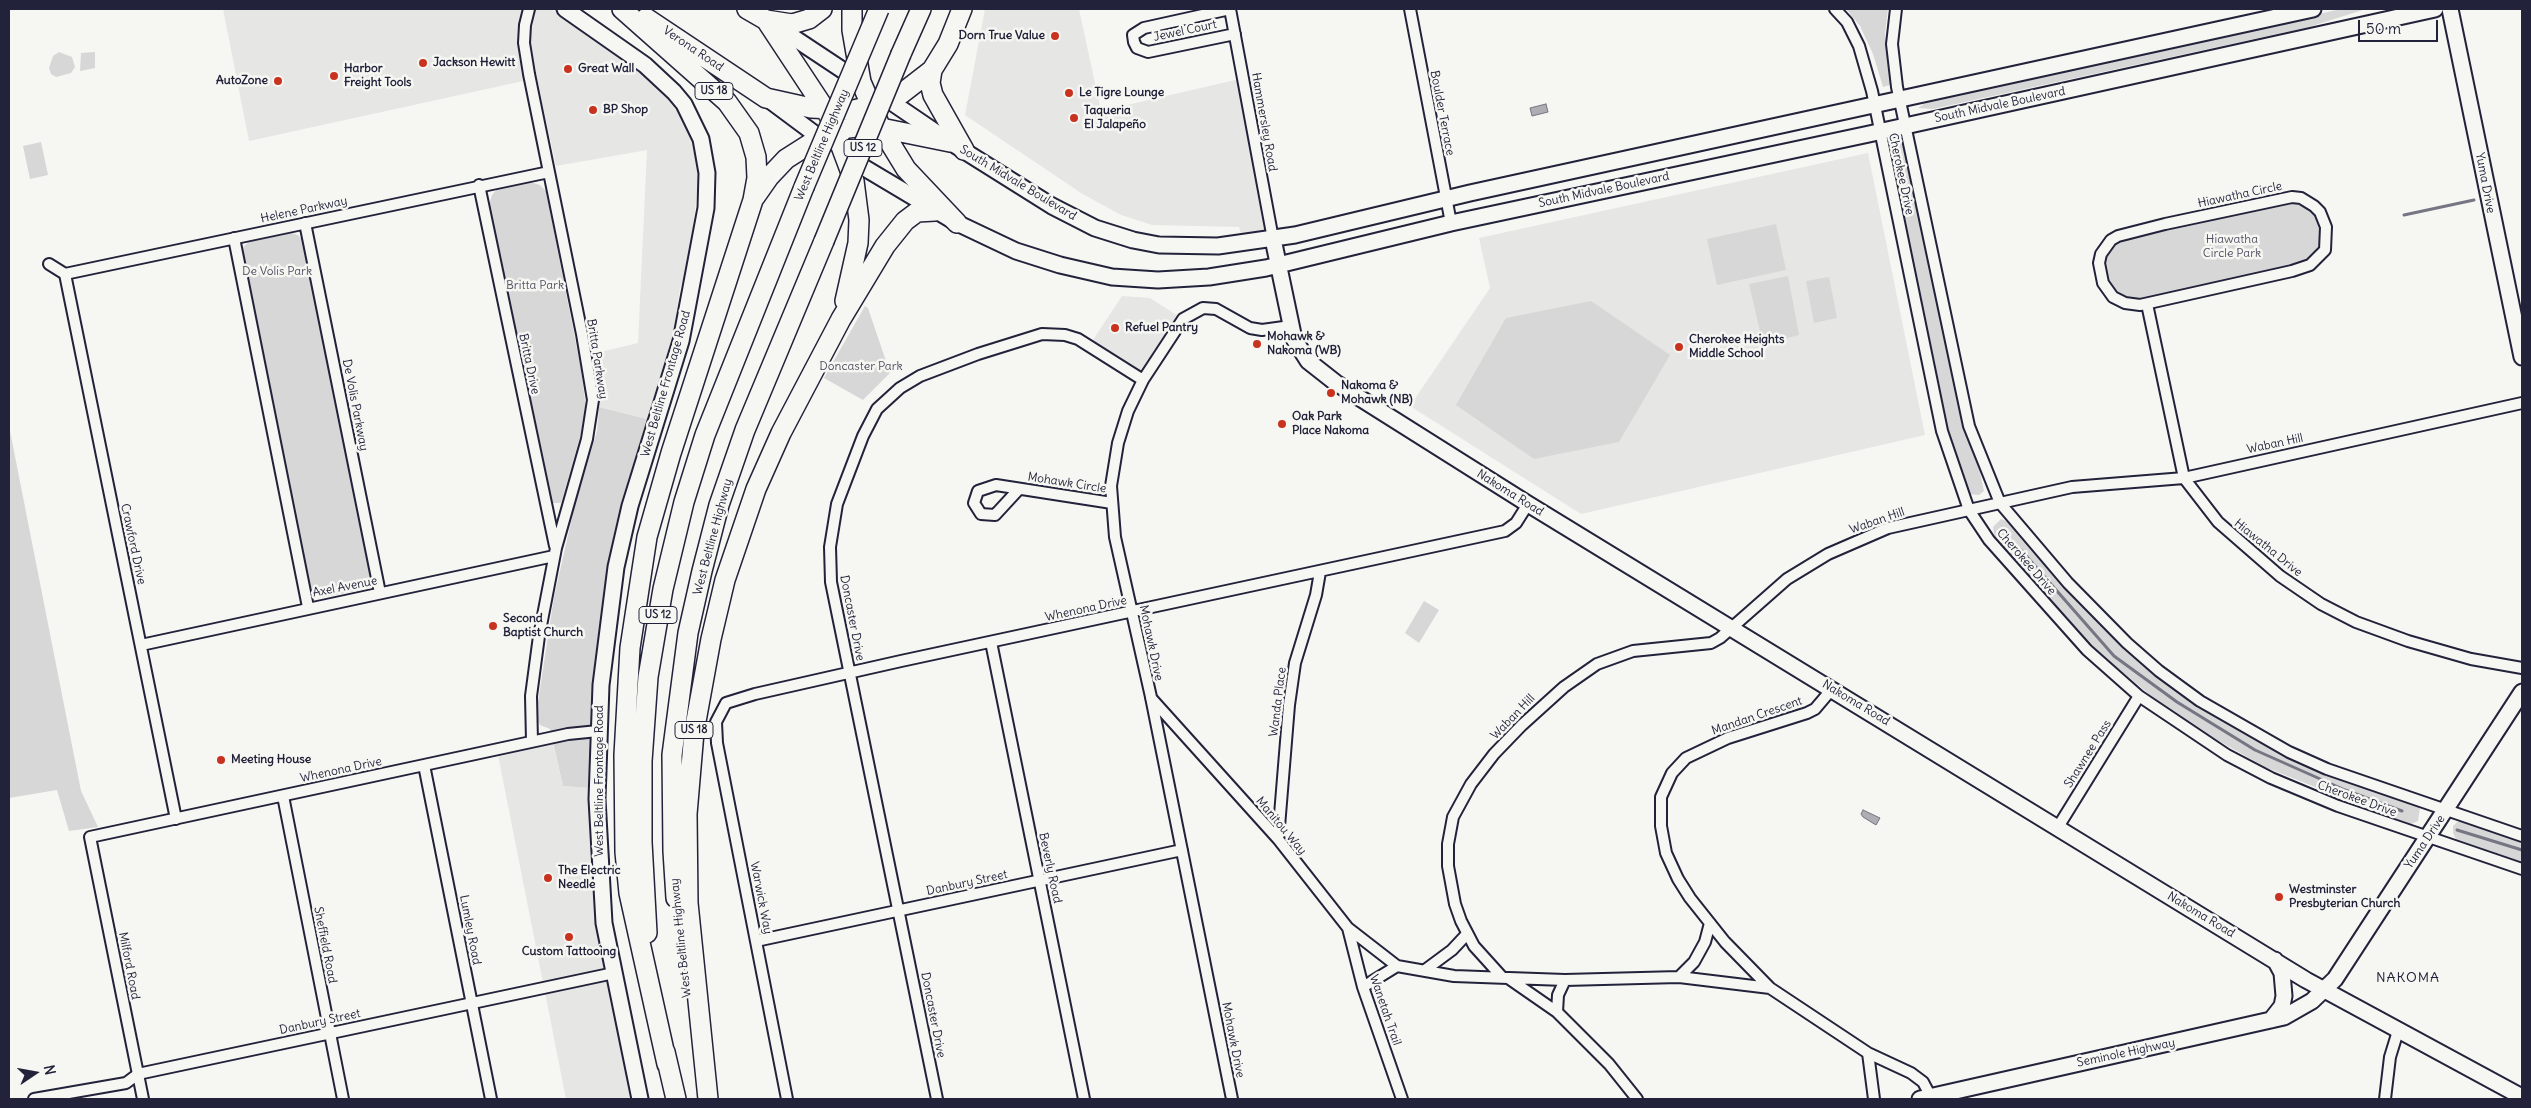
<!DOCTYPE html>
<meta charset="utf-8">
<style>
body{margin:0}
#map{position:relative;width:2531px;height:1108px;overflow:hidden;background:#f6f6f2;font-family:Delius,sans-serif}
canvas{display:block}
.frame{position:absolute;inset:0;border:10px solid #22223b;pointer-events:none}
.north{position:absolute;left:10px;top:1048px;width:50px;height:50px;-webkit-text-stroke:4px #f6f6f2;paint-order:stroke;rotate:78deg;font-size:14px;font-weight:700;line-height:20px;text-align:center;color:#22223b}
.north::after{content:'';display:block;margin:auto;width:18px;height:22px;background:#22223b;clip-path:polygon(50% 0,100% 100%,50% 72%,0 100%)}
.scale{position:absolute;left:2358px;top:20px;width:80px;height:22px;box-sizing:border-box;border:2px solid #22223b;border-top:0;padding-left:6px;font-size:15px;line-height:18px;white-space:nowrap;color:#22223b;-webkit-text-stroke:4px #f6f6f2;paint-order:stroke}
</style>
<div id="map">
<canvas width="2531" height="1108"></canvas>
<div class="frame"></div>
<div class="north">N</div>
<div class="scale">50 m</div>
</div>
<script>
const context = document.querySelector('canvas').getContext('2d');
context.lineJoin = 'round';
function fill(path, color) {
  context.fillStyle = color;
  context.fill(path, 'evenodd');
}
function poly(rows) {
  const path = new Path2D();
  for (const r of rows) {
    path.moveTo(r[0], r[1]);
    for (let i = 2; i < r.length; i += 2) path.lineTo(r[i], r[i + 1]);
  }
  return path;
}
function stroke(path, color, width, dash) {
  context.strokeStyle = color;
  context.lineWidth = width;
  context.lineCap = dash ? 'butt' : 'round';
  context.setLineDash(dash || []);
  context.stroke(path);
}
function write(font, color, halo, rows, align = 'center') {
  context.font = font + ' Delius,sans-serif';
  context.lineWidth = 5;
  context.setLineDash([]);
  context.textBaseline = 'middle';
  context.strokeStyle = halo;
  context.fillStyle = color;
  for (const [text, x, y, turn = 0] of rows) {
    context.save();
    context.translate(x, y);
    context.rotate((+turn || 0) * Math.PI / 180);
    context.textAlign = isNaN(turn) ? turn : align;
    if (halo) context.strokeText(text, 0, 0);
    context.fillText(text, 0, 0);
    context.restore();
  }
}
fill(poly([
 [223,9,551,9,627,62,659,88,679,113,690,135,699,174,689,265,680,288,674,334,647,419,599,407,598,380,592,354,638,343,647,150,556,166,537,78,249,141],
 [985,9,1079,9,1101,111,1244,78,1273,239,1244,243,1239,227,1152,225,1121,215,1081,193,965,115],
 [1868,153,1925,435,1581,514,1410,406,1490,288,1479,238],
 [1122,296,1150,298,1183,319,1143,380,1089,346],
 [553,744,563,786,590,788,596,928,631,1099,566,1099,498,755]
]), '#e6e6e4');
fill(poly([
 [1846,9,1888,9,1885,33,1890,85,1883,87,1873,54,1860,26],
 [2341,9,2366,9,2309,27,1933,109,1918,108,1931,99],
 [59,52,72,57,75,67,71,73,56,77,51,74,49,68,53,56],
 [95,52,95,68,80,71,81,53],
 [41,142,48,175,30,179,23,146],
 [1898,143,1905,144,1967,434,1979,468,1984,491,1979,495,1968,494,1964,488,1946,424,1890,151,1891,145],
 [530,182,540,185,546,191,581,369,586,408,581,433,561,503,551,503,549,496,489,204,492,195,498,188],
 [2283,203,2299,203,2305,206,2315,215,2319,222,2322,236,2320,248,2307,260,2291,266,2140,300,2127,298,2116,293,2107,281,2104,264,2106,255,2114,244,2120,241],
 [1776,224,1786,270,1717,285,1707,239],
 [291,233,298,235,303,241,372,580,365,589,320,598,311,592,242,254,244,246,249,242],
 [1788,276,1799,335,1763,344,1749,284],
 [1829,277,1837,318,1814,323,1806,281],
 [1591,301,1670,355,1619,442,1534,459,1456,405,1506,318],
 [865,306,868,308,890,373,863,400,824,378],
 [599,407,647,419,619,512,612,544,595,668,590,788,563,786,550,729,540,725,536,715,554,597,574,509,597,431],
 [9,426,81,791,98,827,69,831,57,790,9,798],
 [2001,519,2009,522,2105,627,2223,720,2415,803,2420,808,2418,821,2411,824,2390,817,2265,767,2189,724,2150,695,2093,647,1995,539,1993,527],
 [1424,601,1439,610,1419,643,1405,633],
 [2465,820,2522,839,2522,862,2456,839,2453,833,2453,826,2457,822]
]), '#d7d7d7');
const water = poly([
 [1546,104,1548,112,1532,116,1530,108,1546,104],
 [1863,810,1880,818,1876,825,1863,817,1861,814,1863,810]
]);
fill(water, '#adadb3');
stroke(water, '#757583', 1);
stroke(poly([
 [2404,215,2474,200],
 [2021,550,2114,656,2177,702,2255,750,2345,790,2402,811],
 [2457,830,2522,850]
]), '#757583', 3);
const street = poly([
 [529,9,525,25,524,43,529,74,582,334,593,400,587,439,556,548,539,636,531,696,532,741],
 [1230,9,1273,239],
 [1230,9,1144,28,1133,35,1134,42,1137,48,1148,52,1235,34],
 [1410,9,1451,223],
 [1835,9,1847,22,1859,46,1872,91,1942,431,1969,510,1989,540,2087,650,2139,696,2227,755,2271,778,2338,806,2522,869],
 [1896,9,1892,44,1897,87,1969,426,2000,503,2068,583,2127,643,2159,671,2200,701,2289,752,2327,769,2522,836],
 [479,185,555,546],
 [2292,197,2301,198,2314,206,2320,212,2326,227,2325,250,2310,265,2292,271,2140,305,2125,303,2113,297,2103,283,2099,263,2101,254,2111,240,2118,236,2165,224,2292,197],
 [305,223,380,593],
 [234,238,308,607],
 [49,264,65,274],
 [65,274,176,819],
 [65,274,549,172],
 [2147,304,2184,478,2218,522,2280,576,2321,604,2356,622,2408,641,2471,659,2522,668],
 [1019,489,995,515,981,514,974,503,978,491,996,485,1112,503],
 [991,642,1084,1099],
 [141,645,554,556],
 [1832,689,1815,709,1807,713,1728,738,1686,758,1672,773,1661,797,1661,826,1666,853,1678,879,1690,898,1725,942,1770,988,1868,1053,1911,1073,1923,1082,1931,1097],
 [1151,698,1278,839,1348,928,1397,966,1454,976,1508,978,1557,1012,1609,1064,1637,1099],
 [424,765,491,1099],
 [283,796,343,1099],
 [2058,827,2139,696],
 [1278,839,1289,705,1295,663,1316,595,1320,572],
 [1348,928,1363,987,1402,1099],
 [756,941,1182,850],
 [1425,970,1452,950,1467,934],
 [1502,977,1474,946,1461,921,1455,904,1448,866,1448,844,1453,817,1471,784,1494,754,1522,725,1564,687,1597,664,1633,651,1711,643,1720,638,1787,579,1828,554,1888,528,2072,487,2184,478,2522,403],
 [1679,977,1694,962,1705,942,1710,923],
 [1509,978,1565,980,1679,977,1770,988],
 [1363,987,1397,966],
 [1557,1012,1558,995,1565,980],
 [1868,1053,1874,1099],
 [34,1099,126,1083,138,1074,614,973],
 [143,1099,90,837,568,734,598,731],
 [787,1099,717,743,716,722,726,703,755,694,901,661,1505,531,1516,523,1528,504],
 [937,1099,831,582,830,547,837,504,863,436,877,409,900,388,920,376,978,354,1042,334,1065,335,1078,339,1143,380],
 [1232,1099,1151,697,1115,537,1111,486,1118,443,1128,411,1143,380,1183,319,1203,308,1216,309,1250,328,1262,330,1291,326],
 [2385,1099,2390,1057,2398,1031]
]);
const secondary = poly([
 [565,9,645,65,674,92,684,104,701,139,707,173,706,208,681,341,630,506,616,567,601,685,597,799,604,923,640,1099],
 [2450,9,2522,357],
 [770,22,859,81],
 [881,95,950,142,1052,206,1095,228,1133,240,1159,245,1218,246,1295,235,1470,193,2313,9],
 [768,99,827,143],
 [848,158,957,223,1016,251,1060,265,1112,277,1158,280,1209,277,1266,268,1451,223,1869,134,2435,9],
 [1273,239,1294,339,1308,361,1336,383,1528,504,2306,980,2522,1097],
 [2271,1020,2282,1006,2284,996,2282,973,2275,960],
 [1920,1099,2284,1017,2312,1001,2335,979,2522,692]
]);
const highway = poly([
 [622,9,727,102,749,133,756,157,757,178,753,200,671,453,647,537,630,648,624,755,625,852,629,893,667,1064],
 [747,9,766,20,792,24,809,19,822,9],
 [852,9,852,30,861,82,881,128,906,169,957,223],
 [962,9,948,44,932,70,930,83,933,95,964,150],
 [646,18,766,98,811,108,854,110,870,106,901,94,932,70],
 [766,20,830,117,854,181,859,220,858,243,845,301],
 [901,54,921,9],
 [755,197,769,177,786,159,819,138,848,128,866,126,881,128,950,142],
 [676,898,673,851,672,755,688,633,702,571,719,505,745,430,824,241],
 [647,933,642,842,642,761,648,677,663,589,684,502,705,435,804,187],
 [665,1052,676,1099],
 [708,1099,688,903,687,814,694,732,711,639,725,580,756,489,781,433,841,319,885,246,905,221,917,212,935,211]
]);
stroke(street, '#22223b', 14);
stroke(secondary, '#22223b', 19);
stroke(highway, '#22223b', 22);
stroke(street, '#f6f6f2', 10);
stroke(secondary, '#f6f6f2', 15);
stroke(highway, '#f6f6f2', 19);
const highwayBridge = poly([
 [804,187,879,9],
 [824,241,901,54]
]);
stroke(highwayBridge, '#22223b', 22, []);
stroke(highwayBridge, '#f6f6f2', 19);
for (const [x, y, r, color] of [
 [1055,36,5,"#c8321e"],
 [423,63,5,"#c8321e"],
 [568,69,5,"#c8321e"],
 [334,76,5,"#c8321e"],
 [278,81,5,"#c8321e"],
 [1069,93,5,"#c8321e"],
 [593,110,5,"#c8321e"],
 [1074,118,5,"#c8321e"],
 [1115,328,5,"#c8321e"],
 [1257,344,5,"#c8321e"],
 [1679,347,5,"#c8321e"],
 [1331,393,5,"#c8321e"],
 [1282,424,5,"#c8321e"],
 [493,626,5,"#c8321e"],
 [221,760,5,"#c8321e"],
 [548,878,5,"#c8321e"],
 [2279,897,5,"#c8321e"],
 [569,937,5,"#c8321e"]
]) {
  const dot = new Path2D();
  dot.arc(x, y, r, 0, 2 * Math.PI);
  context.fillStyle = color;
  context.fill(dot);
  stroke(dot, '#f6f6f2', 2);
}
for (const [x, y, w] of [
 [714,91,38],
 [863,148,38],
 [658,615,38],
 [694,730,38]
]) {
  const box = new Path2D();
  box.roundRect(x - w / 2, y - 8.5, w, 17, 4);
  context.fillStyle = '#f6f6f2';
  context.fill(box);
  stroke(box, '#22223b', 1);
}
write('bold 11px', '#22223b', null, [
 ["US 18",714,91],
 ["US 12",863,148],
 ["US 12",658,615],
 ["US 18",694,730]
]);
write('12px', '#22223b', '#f6f6f2', [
 ["Jewel Court",1185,31,-12],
 ["Verona Road",693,49,34],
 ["South Midvale Boulevard",2000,105,-12],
 ["Boulder Terrace",1442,113,79],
 ["Hammersley Road",1264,122,80],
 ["West Beltline Highway",822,145,-67],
 ["Cherokee Drive",1901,174,78],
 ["South Midvale Boulevard",1018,183,31],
 ["Yuma Drive",2485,183,79],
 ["South Midvale Boulevard",1604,190,-12],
 ["Hiawatha Circle",2240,195,-12],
 ["Helene Parkway",304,210,-12],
 ["Britta Parkway",597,359,81],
 ["Britta Drive",529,364,78],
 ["West Beltline Frontage Road",666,384,-74],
 ["De Volis Parkway",355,405,79],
 ["Waban Hill",2275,444,-12],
 ["Mohawk Circle",1067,483,9],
 ["Nakoma Road",1510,493,32],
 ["Waban Hill",1877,521,-19],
 ["West Beltline Highway",713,537,-75],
 ["Crawford Drive",133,544,78],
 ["Hiawatha Drive",2268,548,39],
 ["Cherokee Drive",2026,562,49],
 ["Axel Avenue",345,587,-11],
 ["Whenona Drive",1086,609,-12],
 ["Doncaster Drive",852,618,79],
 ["Mohawk Drive",1151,643,78],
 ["Wanda Place",1278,702,-83],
 ["Nakoma Road",1856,703,31],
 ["Mandan Crescent",1757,716,-19],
 ["Waban Hill",1513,717,-46],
 ["Shawnee Pass",2088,754,-58],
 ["Whenona Drive",341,770,-12],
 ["West Beltline Frontage Road",600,781,-90],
 ["Cherokee Drive",2357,799,20],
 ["Manitou Way",1281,826,50],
 ["Yuma Drive",2425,842,-56],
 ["Beverly Road",1050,868,78],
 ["Danbury Street",967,883,-12],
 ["Warwick Way",761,898,79],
 ["Nakoma Road",2201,915,31],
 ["Lumley Road",470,930,79],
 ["West Beltline Highway",681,938,-96],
 ["Sheffield Road",325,945,79],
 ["Milford Road",129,966,79],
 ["Wanetah Trail",1385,1010,71],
 ["Doncaster Drive",933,1015,79],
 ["Danbury Street",320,1022,-12],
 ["Mohawk Drive",1233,1040,79],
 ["Seminole Highway",2126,1053,-12]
]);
write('bold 12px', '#22223b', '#f6f6f2', [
 ["Dorn True Value",1045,36,"right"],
 ["Jackson Hewitt",433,63],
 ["Harbor",344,69],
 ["Freight Tools",344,83],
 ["Great Wall",578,69],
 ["AutoZone",268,81,"right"],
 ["Le Tigre Lounge",1079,93],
 ["BP Shop",603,110],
 ["Taqueria",1084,111],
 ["El Jalapeño",1084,125],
 ["Refuel Pantry",1125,328],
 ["Mohawk &",1267,337],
 ["Nakoma (WB)",1267,351],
 ["Cherokee Heights",1689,340],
 ["Middle School",1689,354],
 ["Nakoma &",1341,386],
 ["Mohawk (NB)",1341,400],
 ["Oak Park",1292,417],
 ["Place Nakoma",1292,431],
 ["Second",503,619],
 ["Baptist Church",503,633],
 ["Meeting House",231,760],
 ["The Electric",558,871],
 ["Needle",558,885],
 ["Westminster",2289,890],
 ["Presbyterian Church",2289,904],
 ["Custom Tattooing",569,952,"center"]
], 'left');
write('12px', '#4f4f62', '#f6f6f2', [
 ["Hiawatha",2232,240],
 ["Circle Park",2232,254],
 ["De Volis Park",277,272],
 ["Britta Park",535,286],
 ["Doncaster Park",861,367]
]);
context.letterSpacing = '1px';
write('14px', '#22223b', '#f6f6f2', [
 ["NAKOMA",2408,978]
]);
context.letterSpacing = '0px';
</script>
